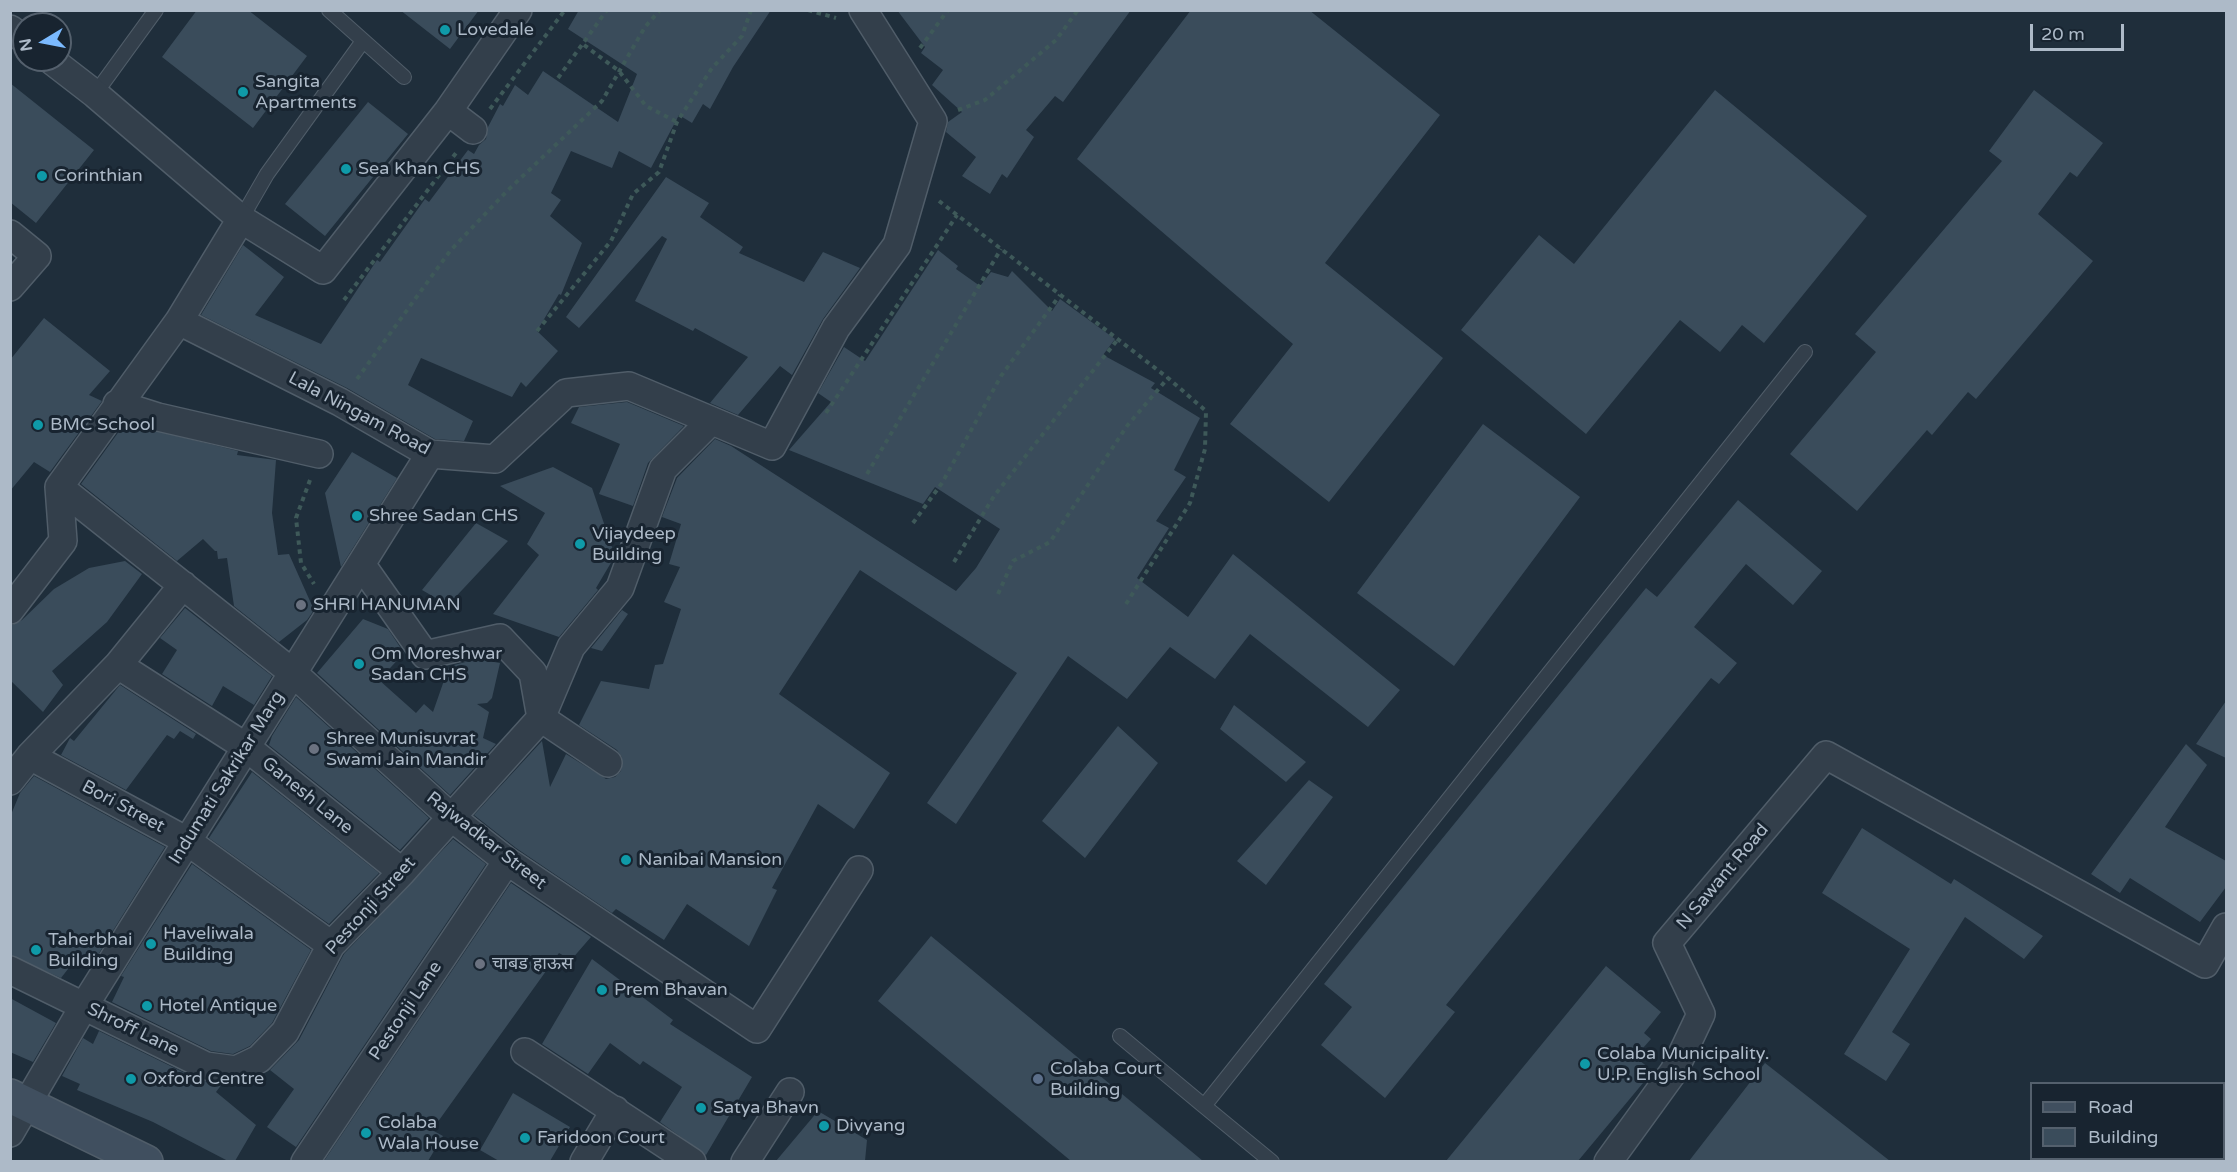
<!DOCTYPE html>
<meta charset="utf-8">
<style>
body{margin:0}
#map{position:relative;width:2237px;height:1172px;overflow:hidden;background:#1f2e3b;font-family:"Varela Round",sans-serif}
canvas{display:block}
.frame{position:absolute;inset:0;border:12px solid #adbac8;pointer-events:none}
.legend{position:absolute;left:2030px;top:1082px;width:195px;height:78px;box-sizing:border-box;background:#182430;border:2px solid #54606d;margin:0;padding:8px 10px;list-style:none;font-size:18px;color:#adbac8}
.legend li{display:flex;align-items:center;gap:12px;height:30px}
.legend b{width:30px;border:2px solid #54606d}
.north{position:absolute;left:12px;top:12px;width:60px;height:60px;box-sizing:border-box;background:#182430;border:2px solid #54606d;border-radius:50%;rotate:260deg;font-size:16px;font-weight:700;line-height:24px;text-align:center;color:#adbac8}
.north::after{content:'';display:block;margin:auto;width:21px;height:27px;background:#7bbaff;clip-path:polygon(50% 0,100% 100%,50% 72%,0 100%)}
.scale{position:absolute;left:2030px;top:24px;width:94px;height:27px;box-sizing:border-box;border:3px solid #adbac8;border-top:0;padding-left:8px;font-size:18px;line-height:21px;white-space:nowrap;color:#adbac8;-webkit-text-stroke:4px #182430;paint-order:stroke}
</style>
<div id="map">
<canvas width="2237" height="1172"></canvas>
<div class="frame"></div>
<ul class="legend">
<li><b style="height:8px;background:#404f5f"></b>Road</li>
<li><b style="height:16px;background:#3a4c5b"></b>Building</li>
</ul>
<div class="north">N</div>
<div class="scale">20 m</div>
</div>
<script>
const context = document.querySelector('canvas').getContext('2d');
context.lineJoin = 'round';
function fill(path, color) {
  context.fillStyle = color;
  context.fill(path, 'evenodd');
}
function poly(rows) {
  const path = new Path2D();
  for (const r of rows) {
    path.moveTo(r[0], r[1]);
    for (let i = 2; i < r.length; i += 2) path.lineTo(r[i], r[i + 1]);
  }
  return path;
}
function stroke(path, color, width, dash) {
  context.strokeStyle = color;
  context.lineWidth = width;
  context.lineCap = dash ? 'butt' : 'round';
  context.setLineDash(dash || []);
  context.stroke(path);
}
function write(font, color, halo, rows, align = 'center') {
  context.font = font + ' "Varela Round","Noto Sans Devanagari",sans-serif';
  context.lineWidth = 6;
  context.setLineDash([]);
  context.textBaseline = 'middle';
  context.strokeStyle = halo;
  context.fillStyle = color;
  for (const [text, x, y, turn = 0] of rows) {
    context.save();
    context.translate(x, y);
    context.rotate((+turn || 0) * Math.PI / 180);
    context.textAlign = isNaN(turn) ? turn : align;
    if (halo) context.strokeText(text, 0, 0);
    context.fillText(text, 0, 0);
    context.restore();
  }
}
fill(poly([
 [197,10,248,10,307,56,253,128,162,57],
 [400,10,479,10,450,49],
 [579,10,771,10,733,67,710,109,703,104,692,123,679,115,651,168,619,151,612,168,571,151,551,193,561,200,550,216,582,243,561,295,559,294,537,331,558,351,526,387,521,382,512,397,421,358,408,385,473,421,464,441,435,439,347,388,201,315,243,245,284,277,255,315,321,344,377,260,380,262,425,199,429,202,468,150,474,154,479,145,486,139,488,127,500,104,503,106,515,85,528,95,543,71,618,122,637,74,568,29],
 [897,10,1131,10,1063,102,1055,96,1026,130,1034,137,1007,178,1002,174,990,194,962,176,976,157,946,132,948,122,962,112,932,85,943,70,921,53,925,47],
 [1191,10,1309,10,1440,115,1325,263,1443,358,1329,502,1230,424,1293,344,1077,159],
 [10,83,94,150,36,223,10,202],
 [1715,90,1867,216,1764,343,1742,325,1720,352,1680,320,1586,434,1461,330,1539,235,1574,264],
 [2034,90,2103,143,2077,177,2070,172,2038,214,2093,261,1976,399,1968,392,1932,435,1927,430,1857,511,1790,454,1876,352,1855,334,2002,161,1989,151],
 [368,102,408,134,325,236,285,204],
 [666,177,709,203,700,217,743,247,739,253,804,282,823,252,860,268,823,319,792,375,780,366,738,415,710,403,748,357,695,328,693,331,635,301,667,239,662,236,579,328,566,317],
 [938,250,958,266,956,269,980,286,991,272,1008,277,1012,271,1052,311,1060,299,1115,339,1103,355,1155,383,1151,388,1200,418,1174,470,1186,477,1156,521,1169,528,1137,578,1188,617,1233,554,1400,690,1368,727,1250,634,1215,679,1170,647,1127,699,1068,656,956,824,927,803,1017,673,860,570,779,694,890,773,854,829,818,804,772,888,777,890,749,946,687,904,664,940,616,909,612,913,516,848,474,815,542,741,550,787,566,754,606,779,615,777,621,771,622,757,617,750,579,725,601,681,649,689,655,665,663,664,681,609,664,602,680,567,669,564,681,524,662,517,677,478,715,439,731,446,956,591,976,568,1000,529,935,487,923,504,789,450,831,402,818,393,844,347,865,361],
 [44,318,110,371,89,395,102,401,50,472,34,462,10,491,10,360],
 [627,402,684,426,648,463,633,506,599,494,620,444,571,423,579,407],
 [125,423,238,451,237,455,276,460,272,513,278,555,289,554,314,610,307,620,279,642,234,606,227,558,218,559,217,551,215,551,203,539,177,561,81,484],
 [1483,424,1580,497,1454,666,1357,593],
 [352,452,397,478,341,567,325,493],
 [553,467,592,488,615,556,596,588,598,590,559,637,493,614,539,555,527,544,545,513,500,486],
 [1738,500,1822,571,1793,605,1746,564,1694,627,1737,663,1719,684,1711,678,1446,1005,1455,1012,1385,1098,1321,1045,1352,1007,1324,984,1646,588,1657,597],
 [476,523,508,541,448,605,422,590],
 [125,561,142,574,107,622,52,671,63,685,43,712,10,680,10,626,22,620,54,589,89,568],
 [185,608,272,676,254,705,223,686,212,706,162,674,177,650,160,638],
 [622,610,628,614,602,651,591,648],
 [363,619,388,629,404,653,379,680,416,713,424,704,433,712,448,669,454,665,477,659,500,663,492,698,487,703,477,704,489,712,483,738,496,744,450,795,317,673],
 [120,685,196,734,193,739,180,731,174,739,167,735,126,790,61,755,70,738,74,741],
 [296,697,429,818,400,850,269,745,272,736],
 [2226,701,2226,758,2196,744],
 [1234,705,1306,762,1286,782,1220,729],
 [1118,726,1158,763,1085,858,1042,821],
 [2186,744,2207,765,2165,827,2226,861,2226,887,2200,922,2130,878,2120,893,2091,874],
 [252,772,379,873,329,924,209,838],
 [34,776,165,847,91,966,75,960,61,978,10,955,10,817,20,793],
 [1309,780,1333,797,1266,885,1237,861],
 [1862,828,1951,884,1954,879,2043,936,2024,959,1965,917,1892,1032,1910,1044,1886,1081,1844,1054,1910,949,1822,893],
 [453,839,486,864,296,1147,267,1127,294,1089,270,1070,299,1040,344,954],
 [192,864,311,950,272,1023,250,1046,233,1054,211,1051,112,1002,124,977,121,976],
 [511,883,591,937,571,960,559,953,432,1130,443,1136,428,1161,324,1161],
 [931,936,1203,1161,1071,1161,878,1001],
 [592,959,673,1020,670,1024,752,1077,706,1155,660,1122,682,1087,643,1061,640,1065,610,1043,588,1074,542,1044],
 [1606,966,1661,1012,1644,1033,1651,1039,1635,1057,1653,1071,1578,1161,1446,1161],
 [10,998,56,1023,33,1062,10,1052],
 [99,1031,199,1080,222,1084,216,1092,256,1125,235,1161,228,1161,153,1122,77,1090,80,1084,62,1076,83,1038,93,1044],
 [1765,1063,1890,1161,1689,1161],
 [513,1093,570,1127,550,1161,499,1161,480,1150],
 [818,1111,867,1140,865,1161,776,1161]
]), '#3a4c5b');
const lane = poly([
 [329,10,404,77],
 [95,94,156,10],
 [241,219,267,174,363,41],
 [1120,1036,1204,1106],
 [1272,1162,1204,1106,1805,352]
]);
const street = poly([
 [10,29,24,39],
 [51,60,95,94,241,219,323,270,448,111,518,10],
 [448,111,473,130],
 [10,234,37,256,10,287],
 [179,321,340,402,430,454,495,459,566,393,629,386,772,446,836,328,897,245,933,121,863,10],
 [117,404,158,417,319,454],
 [59,487,293,673,451,817,507,861,757,1029,859,870],
 [361,564,425,655,500,638,533,673,541,718,608,763],
 [10,610,63,541,59,487,179,321,241,219],
 [118,665,246,747,402,872],
 [30,756,187,841,331,945],
 [10,781,30,756,118,665,183,585],
 [10,970,206,1066,236,1070,259,1059,285,1032,331,945,402,872,541,718,571,647,620,588,663,469,711,421],
 [525,1052,692,1162],
 [10,1133,84,1006,430,454],
 [305,1162,507,861],
 [584,1162,615,1110],
 [745,1162,790,1092],
 [1608,1162,1674,1071,1701,1014,1667,943,1826,755,2205,964,2226,927]
]);
const secondary = poly([
 [10,1096,146,1162]
]);
stroke(lane, '#505d69', 16);
stroke(street, '#505d69', 30);
stroke(secondary, '#505d69', 36);
stroke(poly([
 [808,10,836,18],
 [584,45,619,71,646,106,677,122],
 [920,48,948,10],
 [558,78,607,10],
 [490,109,565,10],
 [958,110,985,100,1056,40,1078,10],
 [939,201,1168,378,1206,411,1205,449,1190,503,1126,604],
 [344,300,456,153],
 [537,331,611,241,633,194,659,172,677,122,712,68,742,36,751,10],
 [357,379,450,251,507,191,602,101,645,27,660,10],
 [826,413,957,215],
 [867,474,1001,249],
 [310,480,296,518,301,563,314,584],
 [913,523,942,483,1001,376,1060,295],
 [954,562,994,496,1118,339],
 [998,594,1013,561,1050,542,1127,426,1168,378]
]), '#3e5959', 4, [4.5, 4.5]);
stroke(lane, '#333f4b', 14);
stroke(street, '#333f4b', 27);
stroke(secondary, '#404f5f', 33);
for (const [x, y, r, color] of [
 [445,30,6,"#0f9aa8"],
 [243,92,6,"#0f9aa8"],
 [346,169,6,"#0f9aa8"],
 [42,176,6,"#0f9aa8"],
 [38,425,6,"#0f9aa8"],
 [357,516,6,"#0f9aa8"],
 [580,544,6,"#0f9aa8"],
 [301,605,6,"#6b7280"],
 [359,664,6,"#0f9aa8"],
 [314,749,6,"#6b7280"],
 [626,860,6,"#0f9aa8"],
 [151,944,6,"#0f9aa8"],
 [36,950,6,"#0f9aa8"],
 [480,964,6,"#6b7280"],
 [602,990,6,"#0f9aa8"],
 [147,1006,6,"#0f9aa8"],
 [1585,1064,6,"#0f9aa8"],
 [131,1079,6,"#0f9aa8"],
 [1038,1079,6,"#5c6f8a"],
 [701,1108,6,"#0f9aa8"],
 [824,1126,6,"#0f9aa8"],
 [366,1133,6,"#0f9aa8"],
 [525,1138,6,"#0f9aa8"]
]) {
  const dot = new Path2D();
  dot.arc(x, y, r, 0, 2 * Math.PI);
  context.fillStyle = color;
  context.fill(dot);
  stroke(dot, '#182430', 2);
}
write('18px', '#adbac8', '#182430', [
 ["Lovedale",457,30],
 ["Sangita",255,82],
 ["Apartments",255,103],
 ["Sea Khan CHS",358,169],
 ["Corinthian",54,176],
 ["BMC School",50,425],
 ["Shree Sadan CHS",369,516],
 ["Vijaydeep",592,534],
 ["Building",592,555],
 ["SHRI HANUMAN",313,605],
 ["Om Moreshwar",371,654],
 ["Sadan CHS",371,675],
 ["Shree Munisuvrat",326,739],
 ["Swami Jain Mandir",326,760],
 ["Nanibai Mansion",638,860],
 ["Haveliwala",163,934],
 ["Building",163,955],
 ["Taherbhai",48,940],
 ["Building",48,961],
 ["चाबड हाऊस",492,964],
 ["Prem Bhavan",614,990],
 ["Hotel Antique",159,1006],
 ["Colaba Municipality.",1597,1054],
 ["U.P. English School",1597,1075],
 ["Colaba Court",1050,1069],
 ["Building",1050,1090],
 ["Oxford Centre",143,1079],
 ["Satya Bhavn",713,1108],
 ["Colaba",378,1123],
 ["Wala House",378,1144],
 ["Divyang",836,1126],
 ["Faridoon Court",537,1138]
], 'left');
write('18px', '#adbac8', '#182430', [
 ["Lala Ningam Road",359,414,28],
 ["Indumati Sakrikar Marg",227,778,-58],
 ["Ganesh Lane",307,796,39],
 ["Bori Street",123,807,28],
 ["Rajwadkar Street",486,841,38],
 ["N Sawant Road",1723,877,-50],
 ["Pestonji Street",371,906,-48],
 ["Pestonji Lane",406,1011,-56],
 ["Shroff Lane",133,1030,26]
]);
</script>
